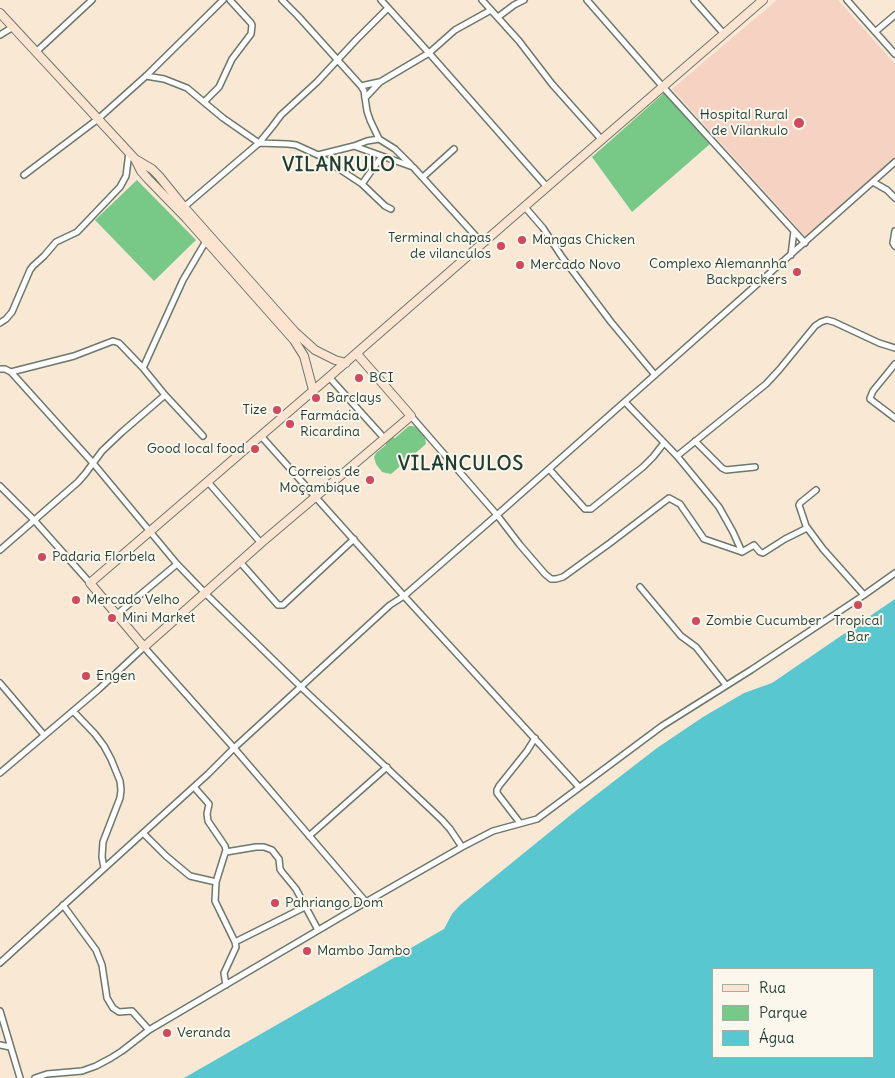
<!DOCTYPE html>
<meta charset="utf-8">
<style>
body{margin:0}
#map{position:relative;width:895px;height:1078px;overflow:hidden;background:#f8e8d4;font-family:Delius,sans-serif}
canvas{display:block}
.legend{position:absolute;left:712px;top:968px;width:162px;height:90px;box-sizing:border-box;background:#fbf7ec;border:1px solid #a3ada2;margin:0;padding:6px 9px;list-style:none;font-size:15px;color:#1f3d34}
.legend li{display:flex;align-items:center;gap:10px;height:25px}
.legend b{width:25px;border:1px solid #a3ada2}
</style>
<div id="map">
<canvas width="895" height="1078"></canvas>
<ul class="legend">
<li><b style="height:6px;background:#fde4d1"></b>Rua</li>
<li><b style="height:14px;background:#78c888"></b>Parque</li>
<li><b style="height:14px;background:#59c7cf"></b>Água</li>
</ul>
</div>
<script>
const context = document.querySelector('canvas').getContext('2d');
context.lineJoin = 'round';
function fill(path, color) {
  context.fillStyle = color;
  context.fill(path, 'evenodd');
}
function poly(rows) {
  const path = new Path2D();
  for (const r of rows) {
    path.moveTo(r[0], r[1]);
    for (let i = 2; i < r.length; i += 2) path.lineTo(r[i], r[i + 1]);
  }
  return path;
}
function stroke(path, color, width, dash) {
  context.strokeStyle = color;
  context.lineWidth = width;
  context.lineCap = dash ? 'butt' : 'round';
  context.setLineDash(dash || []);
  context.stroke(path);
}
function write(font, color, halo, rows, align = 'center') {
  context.font = font + ' Delius,sans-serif';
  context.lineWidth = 4;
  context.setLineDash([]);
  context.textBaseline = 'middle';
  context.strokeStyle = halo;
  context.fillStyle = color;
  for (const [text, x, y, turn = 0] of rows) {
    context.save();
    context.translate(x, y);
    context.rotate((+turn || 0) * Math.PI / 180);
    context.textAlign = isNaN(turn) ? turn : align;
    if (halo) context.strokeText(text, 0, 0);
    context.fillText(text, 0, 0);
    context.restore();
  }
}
fill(poly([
 [777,0,838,0,895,64,895,158,806,237,672,89]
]), '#f5d2c2');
fill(poly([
 [664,93,710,144,632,212,592,157],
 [137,180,196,240,154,281,95,220],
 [409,426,413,426,418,428,425,438,426,444,391,474,382,472,376,464,374,457,376,453,386,445,386,442,392,437,395,438]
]), '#78c888');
fill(poly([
 [895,599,895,1078,184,1078,444,929,452,914,460,905,578,809,657,748,703,717,744,693,772,683],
 [874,969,874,1057,714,1057,714,969]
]), '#59c7cf');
const street = poly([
 [282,0,298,16,361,86,364,91,367,111,370,120,379,139,395,149,411,165],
 [381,0,429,53,547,187],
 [482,0,519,41,552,84,602,140],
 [587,0,663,87,805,243],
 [694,0,724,34],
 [847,0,895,54],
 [388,8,356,40,317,82,281,115,272,127,259,143,288,144,296,145,318,155,362,184,382,156,413,167,482,243],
 [498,17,514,5,524,0],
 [875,32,895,15],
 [0,35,13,27],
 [36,52,92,0],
 [146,76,164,79,187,88,223,118,259,143,184,207],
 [361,86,379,82],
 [365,98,380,82,429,53,455,30,491,10],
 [204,102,219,87,232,59,251,34,252,25,251,23,230,0],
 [354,146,367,141,379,139],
 [318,155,354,146,382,156],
 [24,175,98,119,146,76,223,0],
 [423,177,454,149],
 [873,182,887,190,895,198],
 [362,184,385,206,391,209],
 [524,206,543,228,562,257,611,322,655,375],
 [895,231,893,243,895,246],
 [791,255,794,231],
 [0,323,6,319,12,312,30,270,33,266,44,256,56,242,77,232,120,187,126,176,129,152],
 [895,364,873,391,870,398,870,399,895,418],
 [0,369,5,369,11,372,93,463,177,564,205,593,301,687,442,820,450,829,462,847],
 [11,372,74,356,113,341,119,343,143,368],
 [329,377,384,438],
 [625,402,677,456,719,507,733,532,742,552],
 [411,416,497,515,520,545,545,574,551,579,556,579,563,577,610,543,669,498,680,504,704,539,742,552,754,545,760,552,763,553,785,539,807,528],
 [203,436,165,395,143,368,183,280,206,241],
 [261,436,404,596,579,787],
 [695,441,722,468,726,470,755,467],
 [677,456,766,384,779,370,815,326,821,322,827,320,834,322,879,343,895,348],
 [549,469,585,509,591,509,643,467,653,457,664,443],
 [208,482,261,543],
 [0,486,34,520,90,583],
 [816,490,800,503,799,505,806,526,823,549,864,595],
 [0,550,78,482,85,474,102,451,122,432,165,395],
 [240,562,278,605,283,605,354,539],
 [640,587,681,636,696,647,726,685],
 [116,615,177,564],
 [0,683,44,735],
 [73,711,95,734,104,746,111,759,120,781,121,790,120,798,103,842,102,857,104,868],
 [0,773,99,689,144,647,234,748,366,902],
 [194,787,209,804,207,814,208,821,225,846,226,850,216,882,215,901,235,942,236,947,224,973,226,985],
 [520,823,497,793,497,790,499,786,527,751,535,738],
 [143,833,166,856,190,876,216,882],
 [309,836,387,767],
 [226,852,256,847,264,847,272,850,279,859,280,869,282,872,296,889,318,930],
 [63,905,96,950,102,965,107,998,113,1008,119,1012,132,1011,149,1030],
 [235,942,305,907],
 [0,963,208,774,234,748,390,605,404,596,497,515,895,162],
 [0,1011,20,1078],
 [0,1045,10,1047],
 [35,1078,47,1074,82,1071,96,1066,111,1058,122,1051,149,1030,366,902,462,847,493,831,537,819,662,726,751,670,864,595,895,573]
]);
const secondary = poly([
 [0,13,135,159,152,169,159,176,184,207,295,332,315,350,335,360,346,363],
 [135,159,141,171,148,179,186,218,294,340,304,356,313,390],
 [357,354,411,416,261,543,144,647,90,583,329,377,547,187,763,0]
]);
stroke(street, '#6b796c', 8);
stroke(secondary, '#6b796c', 10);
stroke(street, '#fff', 5);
stroke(secondary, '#fde4d1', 8);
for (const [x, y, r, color] of [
 [799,123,6,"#d1495b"],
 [522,240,5,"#d1495b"],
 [501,246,5,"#d1495b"],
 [520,265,5,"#d1495b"],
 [797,272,5,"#d1495b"],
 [359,378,5,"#d1495b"],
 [316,398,5,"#d1495b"],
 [277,410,5,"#d1495b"],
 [290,424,5,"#d1495b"],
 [255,449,5,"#d1495b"],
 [370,480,5,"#d1495b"],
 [42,557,5,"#d1495b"],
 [76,600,5,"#d1495b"],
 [858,605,5,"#d1495b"],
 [112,618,5,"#d1495b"],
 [696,621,5,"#d1495b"],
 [86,676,5,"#d1495b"],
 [275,903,5,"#d1495b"],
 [307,951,5,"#d1495b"],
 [167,1033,5,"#d1495b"]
]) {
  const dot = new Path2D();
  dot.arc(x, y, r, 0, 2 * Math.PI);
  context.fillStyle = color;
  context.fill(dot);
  stroke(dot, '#fbf7ec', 2);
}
write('14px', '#1f3d34', '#fbf7ec', [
 ["Hospital Rural",788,115,"right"],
 ["de Vilankulo",788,131,"right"],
 ["Terminal chapas",491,238,"right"],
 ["de vilanculos",491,254,"right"],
 ["Mangas Chicken",532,240],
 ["Complexo Alemannha",787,264,"right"],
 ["Backpackers",787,280,"right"],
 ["Mercado Novo",530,265],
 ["BCI",369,378],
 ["Barclays",326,398],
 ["Tize",267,410,"right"],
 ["Farmácia",300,416],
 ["Ricardina",300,432],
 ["Good local food",245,449,"right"],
 ["Correios de",360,472,"right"],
 ["Moçambique",360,488,"right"],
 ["Padaria Florbela",52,557],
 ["Mercado Velho",86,600],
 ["Mini Market",122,618],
 ["Zombie Cucumber",706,621],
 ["Tropical",858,621,"center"],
 ["Bar",858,637,"center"],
 ["Engen",96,676],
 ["Pahriango Dom",285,903],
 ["Mambo Jambo",317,951],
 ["Veranda",177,1033]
], 'left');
context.letterSpacing = '1px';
write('bold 19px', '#1f3d34', '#fbf7ec', [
 ["VILANKULO",339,166],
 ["VILANCULOS",461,465]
]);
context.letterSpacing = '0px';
</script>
